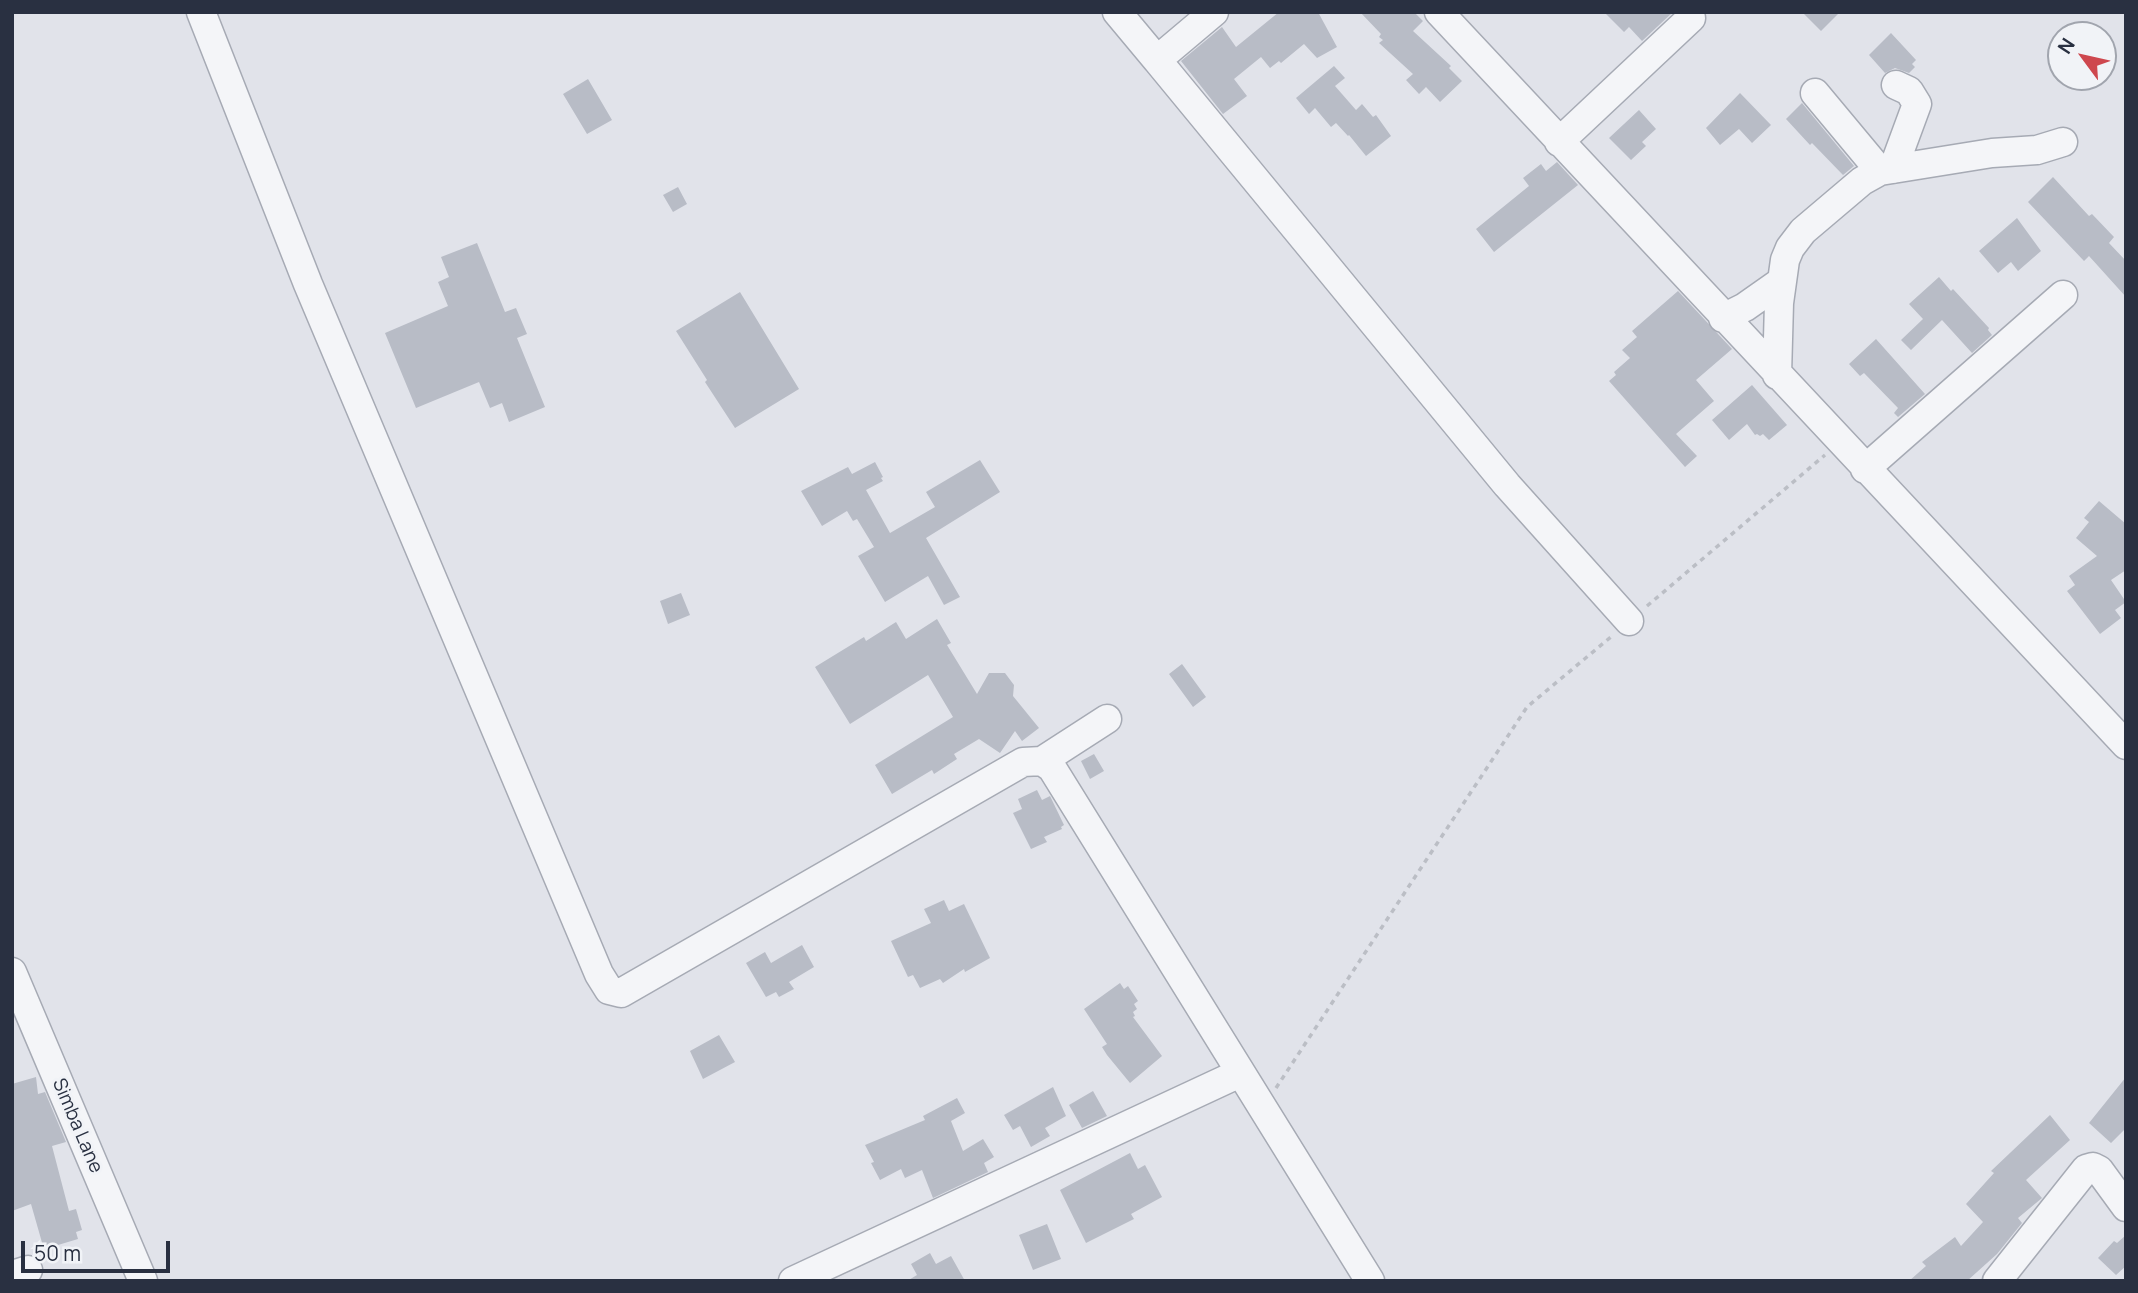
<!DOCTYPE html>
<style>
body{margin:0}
#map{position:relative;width:2138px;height:1293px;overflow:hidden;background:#e1e3ea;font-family:Manrope,sans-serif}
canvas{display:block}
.frame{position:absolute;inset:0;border:14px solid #293041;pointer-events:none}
.north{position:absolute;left:2047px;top:21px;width:70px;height:70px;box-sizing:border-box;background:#f1f3f7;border:2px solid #a1a5ae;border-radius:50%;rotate:303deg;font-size:19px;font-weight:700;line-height:28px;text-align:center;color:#293041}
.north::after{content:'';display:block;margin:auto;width:24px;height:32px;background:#ce474e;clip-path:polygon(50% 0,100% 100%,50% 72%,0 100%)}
.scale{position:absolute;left:21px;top:1241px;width:149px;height:32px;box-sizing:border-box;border:4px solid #293041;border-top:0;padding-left:9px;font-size:21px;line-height:24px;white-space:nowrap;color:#293041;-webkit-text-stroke:5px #f1f3f7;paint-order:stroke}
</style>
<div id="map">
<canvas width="2138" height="1293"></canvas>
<div class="frame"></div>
<div class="north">N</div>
<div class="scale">50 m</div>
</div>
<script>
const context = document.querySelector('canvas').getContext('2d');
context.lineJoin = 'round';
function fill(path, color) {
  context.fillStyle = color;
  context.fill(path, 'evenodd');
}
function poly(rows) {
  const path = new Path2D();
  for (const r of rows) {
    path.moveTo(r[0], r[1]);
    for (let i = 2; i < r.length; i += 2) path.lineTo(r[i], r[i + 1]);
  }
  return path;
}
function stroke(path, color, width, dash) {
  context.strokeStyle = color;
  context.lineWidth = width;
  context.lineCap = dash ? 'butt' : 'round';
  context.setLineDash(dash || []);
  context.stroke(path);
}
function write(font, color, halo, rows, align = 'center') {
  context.font = font + ' Manrope,sans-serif';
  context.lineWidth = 6;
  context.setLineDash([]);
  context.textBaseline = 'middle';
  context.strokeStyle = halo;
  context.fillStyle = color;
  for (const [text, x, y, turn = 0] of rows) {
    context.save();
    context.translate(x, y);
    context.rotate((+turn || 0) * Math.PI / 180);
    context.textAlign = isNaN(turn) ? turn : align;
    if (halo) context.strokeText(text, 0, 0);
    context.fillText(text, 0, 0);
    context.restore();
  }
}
fill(poly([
 [1279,12,1318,12,1337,47,1317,58,1304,44,1281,63,1279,61,1270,68,1261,57,1234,79,1247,96,1223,114,1181,61,1222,27,1236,47],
 [1360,12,1414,12,1423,21,1413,31,1451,66,1449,68,1462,81,1440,102,1426,87,1419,94,1406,80,1413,74,1379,43,1383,40,1379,37,1381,34],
 [1604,12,1673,12,1642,41,1629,27,1624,32],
 [1802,12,1840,12,1821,31],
 [1891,33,1916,60,1912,64,1915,67,1909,73,1895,68,1885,73,1869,55],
 [1334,66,1345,78,1335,86,1356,110,1362,104,1373,117,1376,115,1391,136,1366,156,1349,135,1348,136,1336,123,1331,127,1315,108,1309,114,1296,98],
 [588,79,612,120,587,134,563,94],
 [1740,93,1771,125,1752,143,1739,129,1720,145,1706,128],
 [1802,103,1854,166,1843,175,1812,143,1810,145,1786,119],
 [1639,110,1656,129,1642,142,1646,146,1631,160,1609,138],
 [1557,162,1578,185,1494,252,1476,229,1529,186,1523,178,1541,164,1546,171],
 [2053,177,2089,216,2092,214,2114,237,2109,243,2126,261,2126,297,2089,256,2084,261,2028,202],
 [678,187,687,204,673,212,663,195],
 [2017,218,2041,251,2018,271,2011,262,1998,273,1979,251],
 [477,243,505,312,516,308,527,334,517,338,545,407,509,422,502,403,490,408,479,382,416,408,385,333,448,306,438,282,449,277,441,257],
 [1939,277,1951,291,1953,289,1989,328,1988,330,1992,335,1972,353,1942,320,1911,350,1901,340,1923,319,1909,304],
 [1678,291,1732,349,1696,380,1714,401,1676,434,1697,456,1685,467,1609,381,1616,375,1614,372,1630,358,1622,350,1637,337,1632,331],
 [740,292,799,389,735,428,705,382,707,380,676,331],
 [1876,339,1925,394,1898,417,1894,413,1898,408,1864,373,1860,376,1849,364],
 [1752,385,1787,425,1769,440,1763,434,1760,436,1757,434,1755,435,1747,424,1729,440,1712,420],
 [980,460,1000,492,926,538,960,597,944,605,928,576,885,602,858,556,874,547,857,519,853,521,847,511,822,526,801,491,848,467,852,474,875,462,883,477,881,478,883,481,866,490,890,533,935,507,926,492],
 [2099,501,2126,524,2126,570,2111,580,2126,602,2115,610,2121,618,2100,634,2067,591,2075,585,2069,576,2097,556,2076,538,2089,522,2084,518],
 [681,593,690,615,668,624,660,601],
 [937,619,951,643,947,645,977,694,989,673,1005,673,1014,685,1013,696,1039,728,1022,741,1015,731,1000,753,979,739,954,754,957,759,934,774,932,770,892,794,875,765,953,717,928,675,850,724,815,667,864,637,866,641,896,622,906,639],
 [1182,664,1206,697,1193,707,1169,674],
 [1094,754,1104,771,1090,779,1081,761],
 [1037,790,1042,800,1050,796,1064,825,1061,827,1062,829,1044,837,1047,842,1031,849,1013,813,1022,809,1018,799],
 [944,900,949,911,964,904,990,958,965,972,964,969,943,983,940,979,920,988,913,975,908,977,891,941,931,923,924,909],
 [802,945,814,967,789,982,794,989,779,997,776,992,766,997,746,963,765,952,771,963],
 [1120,983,1124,989,1128,986,1138,1001,1134,1004,1137,1009,1133,1012,1135,1016,1133,1017,1162,1056,1130,1083,1107,1055,1102,1047,1107,1044,1084,1009],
 [719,1035,735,1062,703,1079,690,1051],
 [36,1077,38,1094,45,1092,66,1142,52,1146,69,1211,76,1209,82,1230,76,1232,78,1239,48,1248,48,1245,43,1246,31,1204,12,1211,12,1084],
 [2126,1077,2126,1128,2111,1143,2089,1123],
 [1053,1087,1066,1116,1045,1128,1050,1136,1031,1147,1020,1126,1013,1130,1004,1115],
 [1093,1091,1107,1116,1082,1128,1069,1105],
 [957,1098,965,1113,951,1121,963,1151,983,1139,994,1157,984,1163,988,1172,933,1198,922,1170,905,1178,901,1169,880,1180,871,1163,874,1162,865,1145,925,1120,923,1116],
 [2050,1115,2070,1140,2026,1180,2042,1198,2018,1218,2022,1223,1997,1254,1967,1281,1909,1281,1926,1266,1922,1262,1955,1237,1961,1246,1983,1222,1966,1204,1994,1173,1991,1171],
 [1130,1153,1138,1169,1145,1165,1162,1197,1131,1214,1134,1219,1086,1243,1060,1190],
 [1047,1224,1061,1259,1033,1270,1019,1235],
 [2126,1235,2126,1266,2116,1275,2098,1258,2114,1241,2117,1243],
 [930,1253,936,1264,951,1256,965,1281,907,1281,917,1275,911,1264]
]), '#b8bcc6');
const minor = poly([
 [201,12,308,284,599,974,609,990,621,993,1023,762,1042,761,1052,768,1370,1281],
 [1117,12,1157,60,1214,12],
 [1439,12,2126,745],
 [1157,60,1507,485,1629,621],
 [1815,93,1880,171],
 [1559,142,1691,18],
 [1893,169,1917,104,1909,91,1896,85],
 [1723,318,1745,307,1782,281],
 [1777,375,1779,303,1785,260,1790,248,1803,231,1862,181,1880,171,1992,153,2037,150,2063,142],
 [1865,469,2063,295],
 [1042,761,1107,719],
 [12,972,143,1281],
 [12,1275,28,1270],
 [793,1281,1240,1073],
 [1997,1281,2086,1169,2093,1167,2099,1170,2126,1207]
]);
stroke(minor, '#a6aab4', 31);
stroke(poly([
 [1647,606,1825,455],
 [1276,1088,1527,707,1612,636]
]), '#bbbec5', 3.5, [5, 5]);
stroke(minor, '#f4f5f8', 28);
write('19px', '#293041', '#f1f3f7', [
 ["Simba Lane",77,1126,67]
]);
</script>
